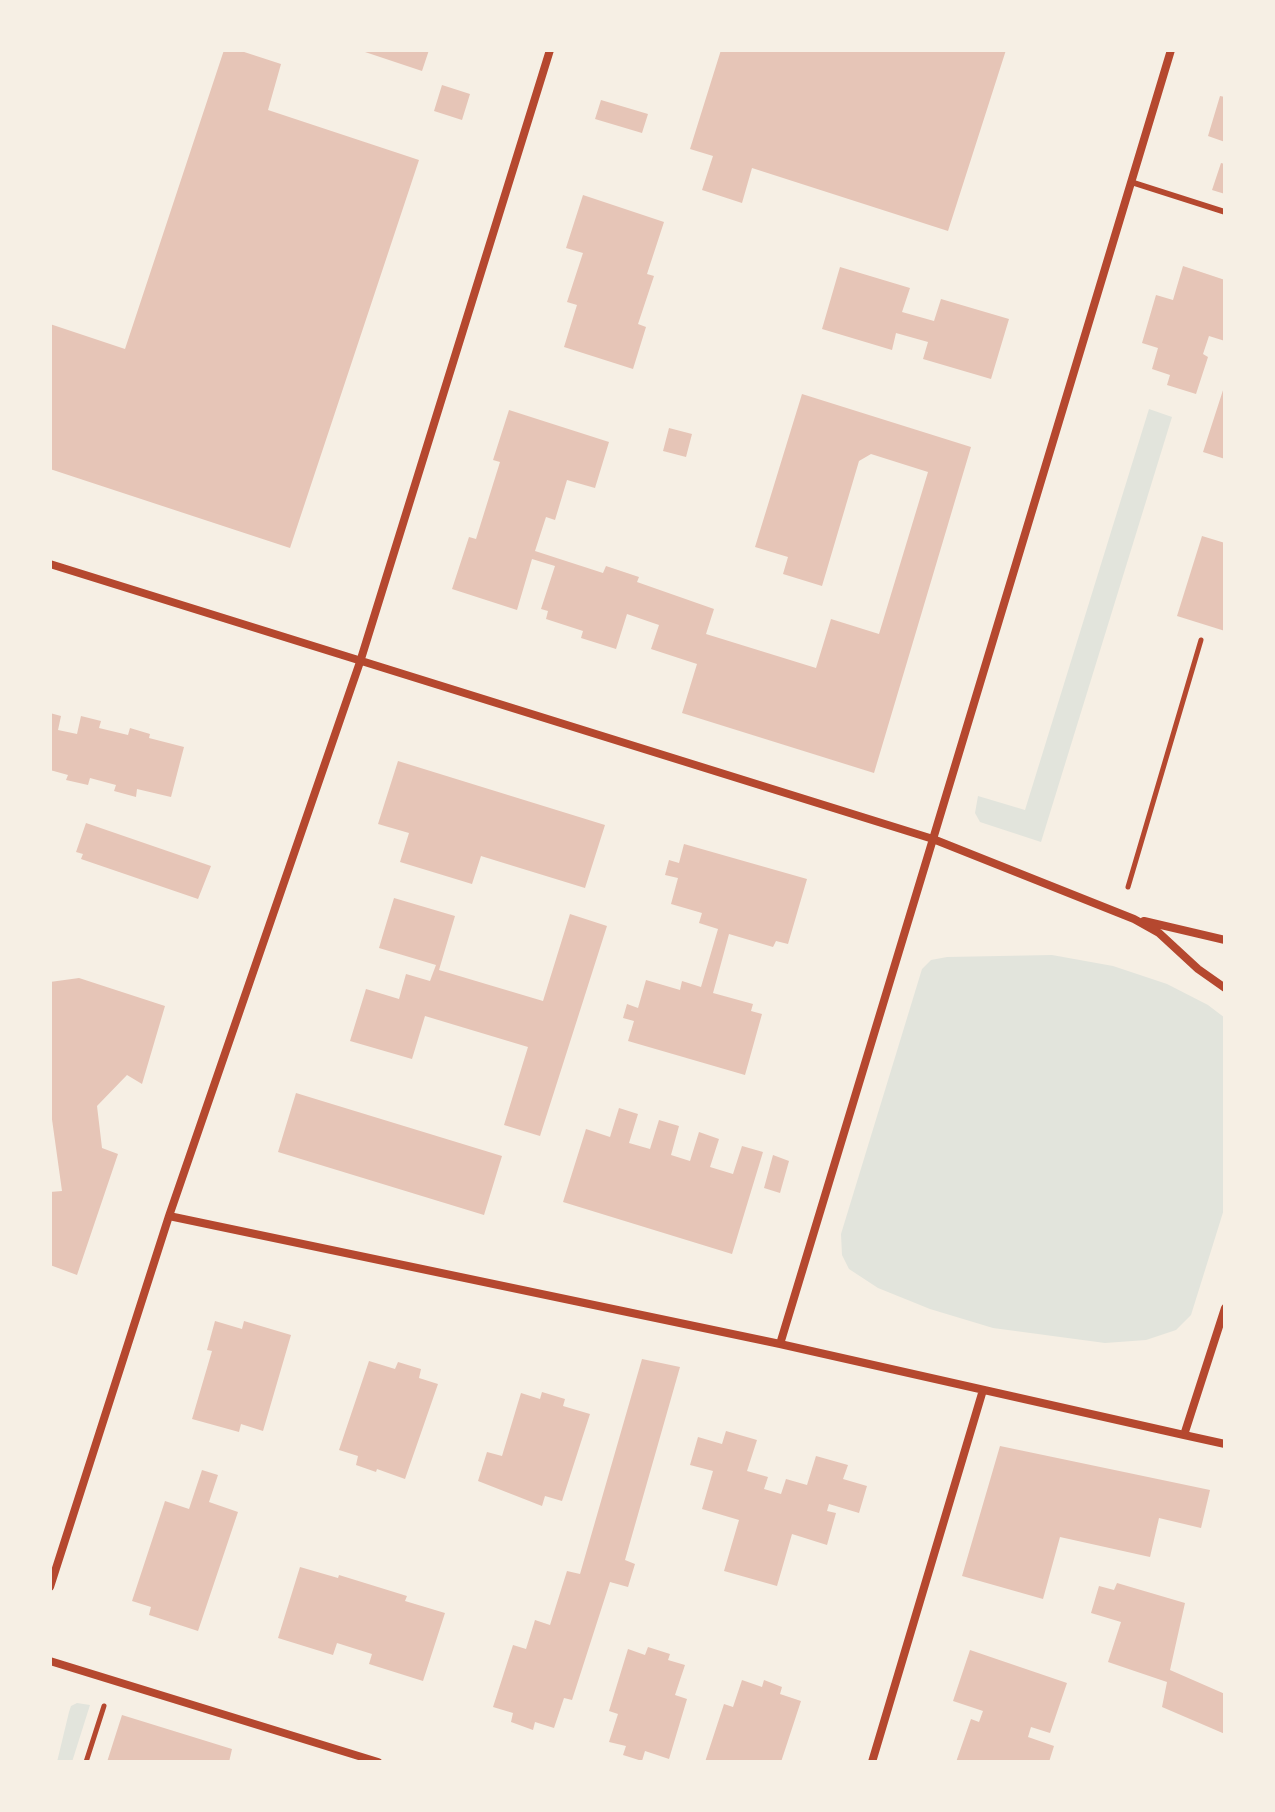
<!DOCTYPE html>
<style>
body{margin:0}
#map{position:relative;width:1275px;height:1812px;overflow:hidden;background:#f6efe4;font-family:"Fira Sans",sans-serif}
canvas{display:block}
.frame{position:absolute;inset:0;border:52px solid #f6efe4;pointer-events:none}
</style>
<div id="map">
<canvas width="1275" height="1812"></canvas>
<div class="frame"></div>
</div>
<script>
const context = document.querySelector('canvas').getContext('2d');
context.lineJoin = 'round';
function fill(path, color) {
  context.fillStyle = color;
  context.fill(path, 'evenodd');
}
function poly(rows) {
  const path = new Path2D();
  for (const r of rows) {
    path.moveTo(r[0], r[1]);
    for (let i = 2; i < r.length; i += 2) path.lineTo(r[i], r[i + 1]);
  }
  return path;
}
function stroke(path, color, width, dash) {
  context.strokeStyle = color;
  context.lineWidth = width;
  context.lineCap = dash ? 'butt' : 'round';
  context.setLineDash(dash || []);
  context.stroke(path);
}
fill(poly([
 [1149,409,1172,417,1041,842,986,824,980,822,975,813,978,796,1025,810],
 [1052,955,1113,966,1167,984,1208,1005,1225,1018,1225,1206,1191,1315,1176,1330,1146,1340,1105,1343,993,1328,930,1309,878,1288,849,1269,842,1255,841,1234,922,969,931,960,947,957],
 [77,1703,90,1705,72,1762,57,1762,69,1712,71,1706]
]), '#e2e4dc');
fill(poly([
 [224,50,238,50,281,64,268,110,419,160,290,548,50,469,50,324,125,349],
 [359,50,429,50,422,71],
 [721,50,1006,50,948,231,752,168,742,203,702,190,713,156,690,149],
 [442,85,470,94,462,120,434,111],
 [1220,96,1225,97,1225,142,1208,136],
 [601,100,648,114,642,133,595,119],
 [1221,163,1225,164,1225,194,1212,190],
 [583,195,664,222,647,274,654,276,638,324,646,327,633,369,564,347,577,305,567,302,583,253,566,248],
 [1183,266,1225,280,1225,341,1209,336,1203,354,1208,357,1196,394,1167,385,1170,375,1152,369,1158,348,1142,343,1156,295,1173,300],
 [840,267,910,288,902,312,934,321,941,299,1009,319,991,379,923,359,928,342,896,333,892,350,822,329],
 [1225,384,1225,459,1203,452],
 [802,394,971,447,874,773,682,713,697,664,651,649,659,625,627,614,616,649,581,638,583,631,546,619,548,611,541,609,555,566,532,559,517,610,452,589,469,537,476,539,500,462,493,460,509,410,609,442,595,488,567,480,555,520,546,517,535,551,603,573,606,566,639,577,637,582,714,609,706,634,816,668,831,619,879,634,928,472,871,454,859,461,822,586,783,574,788,557,755,547],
 [669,428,692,434,686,457,663,451],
 [1202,536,1225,543,1225,631,1177,616],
 [50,713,61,716,58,730,77,734,81,716,101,721,99,728,128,735,130,728,150,734,149,738,184,747,171,797,137,789,136,797,114,791,116,785,90,778,88,785,66,780,68,775,50,770],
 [398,761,605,825,585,888,481,856,472,884,400,862,409,833,378,824],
 [86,823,211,866,198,899,81,859,83,854,76,852],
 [684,844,807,879,788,944,776,941,773,947,729,934,713,993,753,1004,751,1011,762,1014,745,1075,628,1041,634,1021,623,1018,627,1004,638,1008,646,980,680,990,682,981,701,987,718,929,699,923,702,913,671,904,678,878,665,875,669,860,679,863],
 [394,898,455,916,439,970,543,1001,570,914,607,926,540,1136,504,1125,528,1047,425,1016,412,1059,350,1041,366,989,399,999,406,974,430,981,436,965,379,948],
 [79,978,165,1006,142,1084,127,1075,97,1106,102,1148,118,1154,77,1275,50,1265,50,1192,62,1191,50,1105,50,982],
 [296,1093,502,1156,484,1215,278,1152],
 [619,1108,638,1114,629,1143,650,1149,659,1120,679,1126,671,1155,690,1161,699,1132,719,1139,710,1167,733,1174,742,1146,763,1152,732,1254,563,1202,586,1129,610,1137],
 [773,1155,789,1161,780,1193,764,1188],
 [215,1321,242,1329,244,1321,291,1335,263,1431,241,1424,239,1432,192,1419,212,1351,207,1350],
 [642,1359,680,1367,625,1560,635,1564,628,1587,610,1582,572,1700,564,1698,554,1728,535,1722,533,1730,511,1722,513,1713,493,1707,513,1645,526,1649,535,1620,550,1625,567,1571,580,1574],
 [369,1361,395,1369,398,1362,421,1369,419,1378,438,1384,405,1479,377,1469,376,1472,356,1465,358,1456,339,1450],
 [542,1392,565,1399,563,1406,590,1414,562,1501,545,1496,542,1506,478,1481,487,1452,502,1456,521,1393,540,1399],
 [726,1431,757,1440,747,1471,768,1477,764,1489,781,1494,786,1479,807,1485,816,1456,848,1465,843,1479,867,1486,859,1513,829,1504,827,1511,836,1513,827,1545,792,1534,777,1586,724,1571,739,1520,702,1509,713,1471,690,1465,698,1437,722,1444],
 [1000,1446,1210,1490,1201,1528,1159,1518,1150,1557,1060,1537,1043,1599,962,1576],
 [202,1470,218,1475,209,1502,238,1512,198,1631,149,1615,151,1607,132,1601,165,1501,189,1509],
 [300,1567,338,1578,339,1575,407,1596,405,1601,445,1613,423,1681,369,1664,372,1654,356,1649,337,1643,333,1655,278,1638],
 [1117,1583,1185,1603,1170,1670,1225,1694,1225,1734,1162,1707,1167,1682,1108,1662,1121,1622,1091,1613,1099,1586,1114,1590],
 [648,1647,670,1654,668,1660,685,1665,675,1695,687,1699,669,1759,645,1751,642,1761,623,1755,626,1746,609,1742,618,1714,609,1711,628,1649,645,1655],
 [970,1650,1067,1683,1050,1733,1031,1727,1028,1737,1054,1746,1049,1762,956,1762,971,1719,979,1722,983,1711,953,1701],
 [742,1680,762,1687,764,1680,782,1687,780,1694,801,1701,781,1762,705,1762,724,1704,733,1707],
 [122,1715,232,1749,229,1762,107,1762]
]), '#e6c5b7');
stroke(poly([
 [1128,887,1201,640],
 [86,1762,104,1706]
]), '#b5482f', 5);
stroke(poly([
 [1131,182,1225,212]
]), '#b5482f', 6);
stroke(poly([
 [50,564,933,839,1171,50],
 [1144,921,1225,940],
 [1225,988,1198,969,1159,933,1134,919,933,839,780,1344,1184,1435,1225,1308],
 [169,1216,780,1344],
 [1184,1435,1225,1444],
 [50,1587,169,1216,360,662,550,50],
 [50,1661,378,1762],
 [872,1762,983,1390]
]), '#b5482f', 8);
</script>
